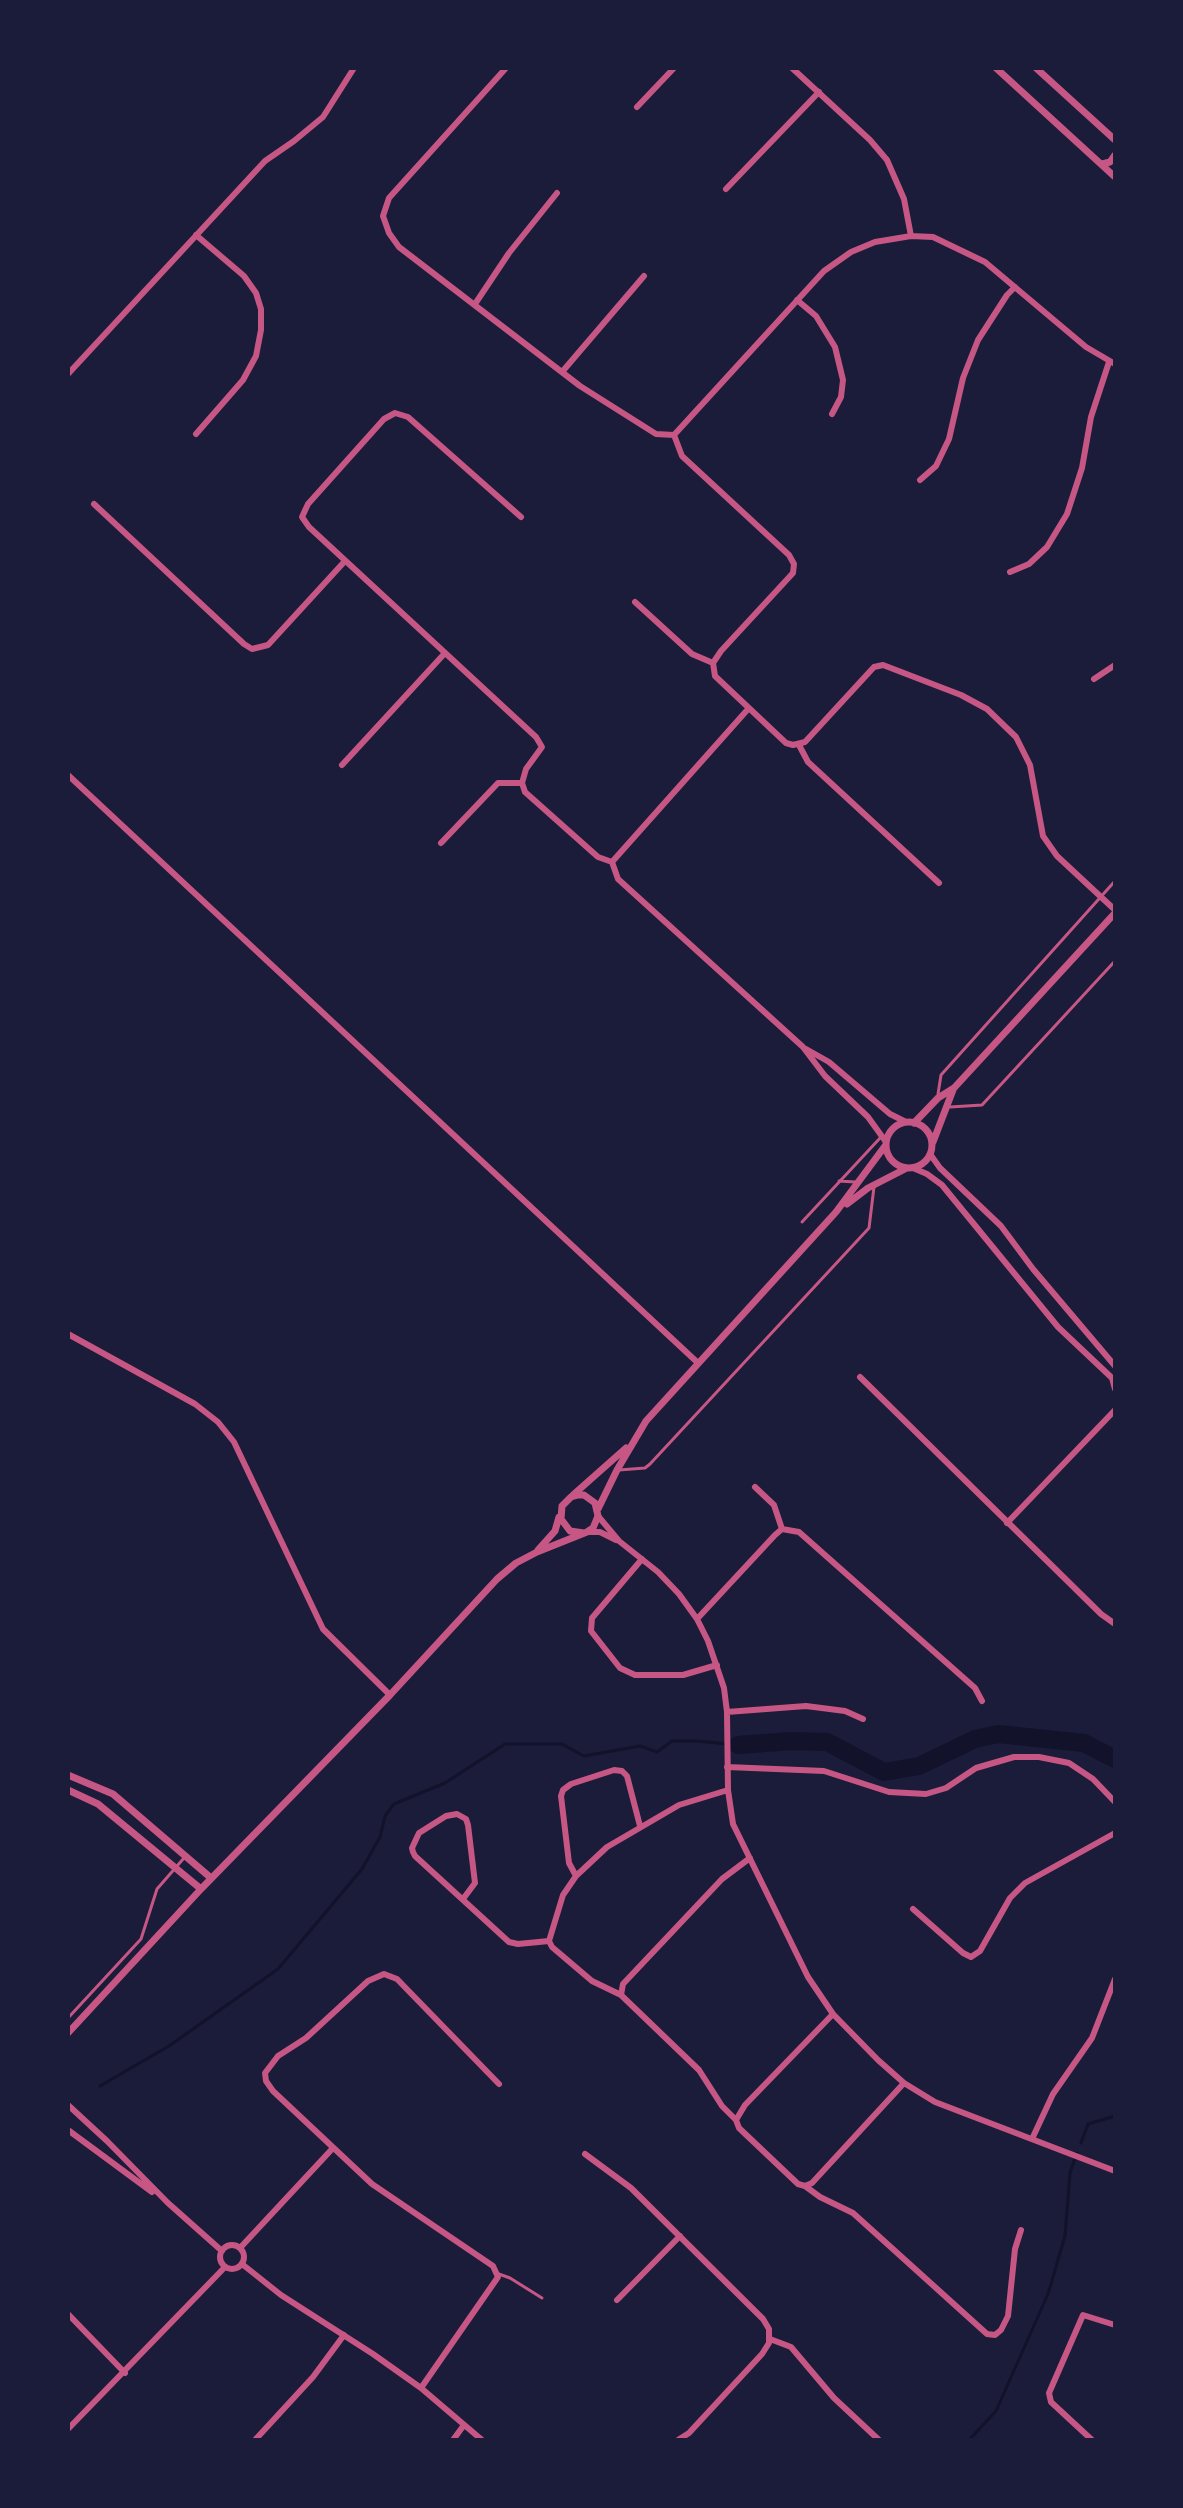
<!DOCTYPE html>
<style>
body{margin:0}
#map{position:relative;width:1183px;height:2508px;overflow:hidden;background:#1b1b3a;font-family:Rubik,sans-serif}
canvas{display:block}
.frame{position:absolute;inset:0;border:70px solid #1b1b3a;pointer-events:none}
</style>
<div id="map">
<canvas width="1183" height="2508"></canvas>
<div class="frame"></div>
</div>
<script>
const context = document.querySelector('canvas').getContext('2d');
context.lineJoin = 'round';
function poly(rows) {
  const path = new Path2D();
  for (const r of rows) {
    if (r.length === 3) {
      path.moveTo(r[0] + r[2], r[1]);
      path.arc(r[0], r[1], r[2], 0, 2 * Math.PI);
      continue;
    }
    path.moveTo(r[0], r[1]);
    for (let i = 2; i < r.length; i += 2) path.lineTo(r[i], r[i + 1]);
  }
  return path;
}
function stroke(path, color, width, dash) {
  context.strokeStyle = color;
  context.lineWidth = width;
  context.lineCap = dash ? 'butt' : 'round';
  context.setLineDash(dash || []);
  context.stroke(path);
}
stroke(poly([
 [100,2086,169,2046,278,1969,362,1869,380,1837,385,1816,394,1804,445,1783,505,1744,562,1744,584,1756,640,1746,657,1752,672,1741,697,1741,738,1745],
 [1081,2143,1088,2124,1115,2116],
 [969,2440,996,2411,1048,2294,1065,2236,1070,2173,1077,2153]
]), '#12122b', 3);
stroke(poly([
 [738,1745,792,1741,827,1742,884,1772,919,1766,975,1739,998,1734,1084,1743,1115,1759]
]), '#12122b', 18);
stroke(poly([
 [938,1094,941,1075,1115,881],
 [950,1107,982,1105,1115,961],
 [839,1181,855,1182],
 [802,1222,881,1137],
 [619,1470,645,1468,650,1464,869,1228,874,1187],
 [68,2018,141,1939,157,1889,184,1858],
 [496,2273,510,2278,542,2298]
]), '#c65784', 3);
stroke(poly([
 [506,68,389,198,383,216,389,233,399,247,580,386,656,434,674,435],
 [792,68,870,140,887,160,904,199,911,236],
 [637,107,674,68],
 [726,189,819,92],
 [797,300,816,316,835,347,843,380,841,397,832,414],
 [475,304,509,253,557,193],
 [1115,364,1086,347,985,262,933,237,911,236,875,242,851,252,824,271,674,435,682,456,789,555,794,564,793,573,721,651,713,663,715,676,786,743,793,745,805,742,874,667,883,665,961,695,987,709,1016,737,1030,765,1043,836,1057,856,1115,910],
 [562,372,644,276],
 [68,374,265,161,294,141,323,117,354,68],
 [196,434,243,380,256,356,261,330,261,309,256,293,244,276,196,235],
 [920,480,936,466,949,439,963,378,978,340,1007,295,1015,287],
 [94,504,244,644,252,649,268,645,345,561],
 [521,517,408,417,395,413,384,419,308,504,302,517,309,527,536,737,542,747,526,769,522,783,525,792,598,857,612,862],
 [1010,572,1029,564,1047,547,1067,514,1082,468,1091,417,1109,362],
 [635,602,692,654,713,663],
 [1094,679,1115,665],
 [799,745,808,762,939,883],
 [342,765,445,653],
 [68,775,698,1363],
 [441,843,498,783,522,783],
 [612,862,618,879,803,1047,825,1076,868,1117,886,1142],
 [612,862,749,708],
 [806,1049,829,1062,890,1114,906,1122],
 [930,1154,940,1168,1001,1226,1033,1269,1115,1366],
 [913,1168,927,1174,942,1185,1058,1327,1112,1378,1115,1389],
 [68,1334,195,1404,218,1422,234,1442,323,1629,390,1695],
 [860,1377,1101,1614,1115,1624],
 [755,1487,774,1505,782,1529],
 [598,1516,619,1541,658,1572,679,1594,697,1619,708,1641,724,1688,727,1712,728,1790,733,1824,808,1977,833,2014,878,2060,904,2083,935,2102,1115,2171],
 [1007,1523,1115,1410],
 [587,1532,600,1532,616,1540],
 [642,1559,592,1618,591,1631,620,1668,635,1675,683,1675,717,1665],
 [697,1619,775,1535,782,1529,799,1532,975,1688,982,1701],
 [727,1712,806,1706,845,1711,863,1719],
 [727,1767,824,1771,889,1792,926,1794,946,1788,976,1768,1014,1757,1039,1757,1069,1763,1093,1779,1115,1802],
 [576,1876,569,1863,561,1796,563,1790,571,1784,614,1770,622,1771,627,1776,640,1826],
 [463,1899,475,1883,468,1825,466,1819,457,1814,446,1816,419,1833,412,1848,413,1852,415,1856,509,1942,518,1944,549,1941,563,1895,576,1876,607,1847,679,1805,728,1790],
 [913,1909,963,1953,971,1957,980,1951,1010,1898,1025,1883,1115,1833],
 [549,1941,552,1947,592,1981,621,1995],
 [833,2014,745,2105,736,2120,739,2128,798,2184,805,2186,812,2183,904,2083],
 [68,2105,107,2141,168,2203,222,2251],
 [736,2120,722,2106,699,2070,621,1995,623,1984,722,1879,750,1858],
 [68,2130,152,2192],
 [1032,2139,1053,2094,1092,2038,1115,1979],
 [585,2154,631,2188,763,2319,769,2329,769,2343,762,2354,689,2433,678,2440],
 [805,2186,820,2197,853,2213,987,2334,995,2335,1001,2330,1008,2316,1015,2249,1021,2230],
 [232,2257,12],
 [240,2248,333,2148],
 [242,2264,281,2295,373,2354,421,2388,482,2440],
 [617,2300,680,2236],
 [68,2314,125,2373],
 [770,2339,791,2347,834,2398,879,2440],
 [421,2388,498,2277,493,2266,372,2184,273,2091,266,2081,265,2073,278,2056,306,2038,368,1981,384,1974,397,1979,499,2084],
 [68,2429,225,2267],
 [255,2440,313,2377,344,2335],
 [453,2440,464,2425],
 [1092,2440,1051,2402,1049,2393,1083,2315,1115,2325]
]), '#c65784', 6);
stroke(poly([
 [996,68,1115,177],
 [1036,68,1115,140],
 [1102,164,1110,162,1115,155],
 [909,1145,23],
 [914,1123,938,1098,954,1088,1115,913],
 [933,1142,953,1090],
 [847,1204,868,1188,905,1169],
 [573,1495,626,1448],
 [598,1509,617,1470,646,1421,836,1212,885,1146],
 [538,1550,555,1531,559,1517],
 [68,1775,113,1794,211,1878],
 [68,1790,98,1804,201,1889],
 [68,2033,201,1889,390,1695,497,1579,516,1563,537,1552,587,1532,593,1528,598,1516,595,1503,584,1495,578,1495,571,1497,562,1506,561,1519,570,1531,584,1533]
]), '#c65784', 7);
</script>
